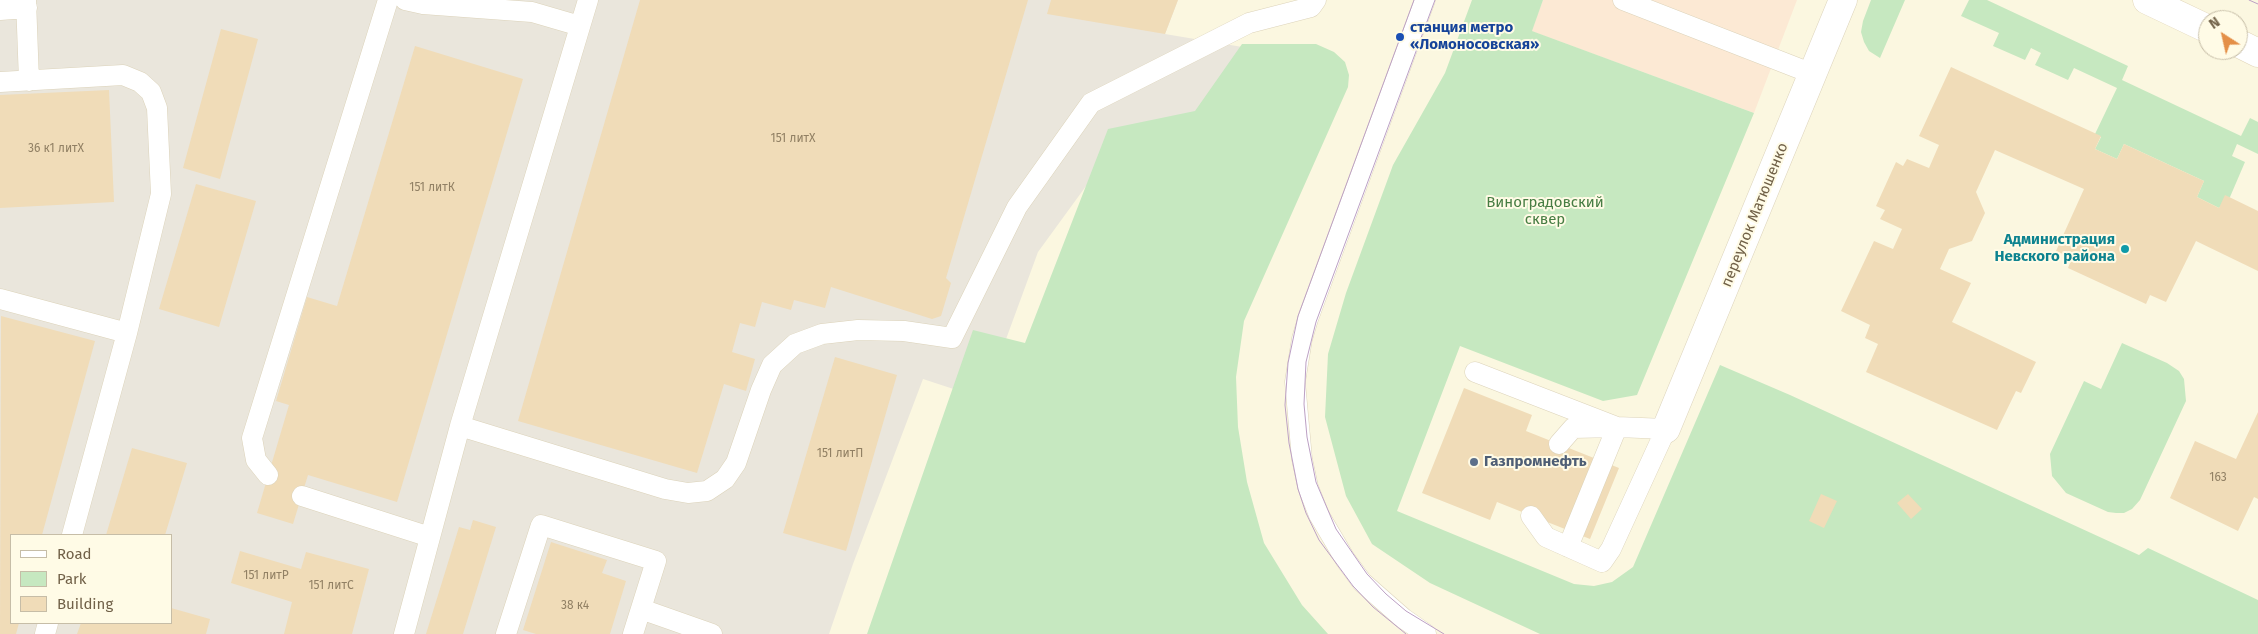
<!DOCTYPE html>
<meta charset="utf-8">
<style>
body{margin:0}
#map{position:relative;width:2258px;height:634px;overflow:hidden;background:#fbf7e0;font-family:"Fira Sans",sans-serif}
canvas{display:block}
.legend{position:absolute;left:10px;top:534px;width:162px;height:90px;box-sizing:border-box;background:#fffbe6;border:1px solid #c6bda7;margin:0;padding:6px 9px;list-style:none;font-size:15px;color:#716148}
.legend li{display:flex;align-items:center;gap:10px;height:25px}
.legend b{width:25px;border:1px solid #c6bda7}
.north{position:absolute;left:2198px;top:10px;width:50px;height:50px;box-sizing:border-box;background:#fffbe6;border:1px solid #c6bda7;border-radius:50%;rotate:325deg;font-size:14px;font-weight:700;line-height:20px;text-align:center;color:#716148}
.north::after{content:'';display:block;margin:auto;width:18px;height:22px;background:#e48f47;clip-path:polygon(50% 0,100% 100%,50% 72%,0 100%)}
</style>
<div id="map">
<canvas width="2258" height="634"></canvas>
<ul class="legend">
<li><b style="height:6px;background:#fff"></b>Road</li>
<li><b style="height:14px;background:#c6e8c0"></b>Park</li>
<li><b style="height:14px;background:#f0dcb8"></b>Building</li>
</ul>
<div class="north">N</div>
</div>
<script>
const context = document.querySelector('canvas').getContext('2d');
context.lineJoin = 'round';
function fill(path, color) {
  context.fillStyle = color;
  context.fill(path, 'evenodd');
}
function poly(rows) {
  const path = new Path2D();
  for (const r of rows) {
    path.moveTo(r[0], r[1]);
    for (let i = 2; i < r.length; i += 2) path.lineTo(r[i], r[i + 1]);
  }
  return path;
}
function stroke(path, color, width, dash) {
  context.strokeStyle = color;
  context.lineWidth = width;
  context.lineCap = dash ? 'butt' : 'round';
  context.setLineDash(dash || []);
  context.stroke(path);
}
function write(font, color, halo, rows, align = 'center') {
  context.font = font + ' "Fira Sans",sans-serif';
  context.lineWidth = 4;
  context.setLineDash([]);
  context.textBaseline = 'middle';
  context.strokeStyle = halo;
  context.fillStyle = color;
  for (const [text, x, y, turn = 0] of rows) {
    context.save();
    context.translate(x, y);
    context.rotate((+turn || 0) * Math.PI / 180);
    context.textAlign = isNaN(turn) ? turn : align;
    if (halo) context.strokeText(text, 0, 0);
    context.fillText(text, 0, 0);
    context.restore();
  }
}
fill(poly([
 [1543,0,1797,0,1754,113,1531,31]
]), '#fce9d4');
fill(poly([
 [0,0,1178,0,1165,34,1278,53,1222,122,1105,160,1038,252,984,399,923,379,853,564,829,634,0,634],
 [11,535,171,535,171,623,11,623]
]), '#eae6dc');
fill(poly([
 [1472,0,1543,0,1532,31,1754,113,1637,395,1603,401,1460,346,1397,511,1574,584,1594,586,1612,582,1633,567,1720,365,1790,395,2139,555,2148,548,2258,600,2258,634,1540,634,1430,583,1372,544,1346,496,1325,417,1328,354,1346,293,1393,165,1445,73],
 [1871,0,1905,0,1880,58,1869,51,1864,42,1861,32,1863,21],
 [1969,0,1987,0,2128,66,2122,80,2241,136,2250,118,2258,122,2258,154,2237,144,2232,156,2245,162,2230,197,2219,208,2197,197,2204,181,2124,144,2117,159,2095,149,2101,137,2095,134,2117,88,2074,68,2068,80,2035,65,2041,53,2031,48,2025,60,1993,46,1999,33,1961,16],
 [1242,44,1316,44,1334,52,1345,62,1349,75,1348,87,1244,321,1236,377,1238,427,1247,482,1264,543,1302,605,1328,634,867,634,973,330,1025,343,1108,129,1195,111],
 [2122,343,2167,363,2179,371,2184,379,2186,401,2140,500,2132,509,2124,513,2116,513,2108,512,2066,493,2052,476,2050,454,2084,381,2101,389]
]), '#c6e8c0');
fill(poly([
 [640,0,1028,0,946,278,951,283,941,316,932,319,831,287,825,308,794,300,791,310,762,302,755,327,740,323,732,352,755,359,746,391,724,384,697,473,518,421],
 [1051,0,1178,0,1165,34,1047,14],
 [221,29,258,39,220,179,183,168],
 [415,46,523,79,397,502,308,475,293,524,257,513,289,405,276,401,307,297,337,306],
 [1951,67,2101,136,2095,149,2117,159,2124,144,2204,181,2197,197,2219,208,2225,195,2258,211,2258,271,2196,241,2166,302,2150,295,2146,304,2068,268,2072,258,2056,251,2084,189,1995,150,1976,192,1985,213,1972,241,1949,249,1940,269,1971,283,1952,322,2036,362,2021,393,2016,391,1997,430,1866,372,1878,344,1865,338,1870,325,1841,311,1874,241,1893,249,1902,229,1880,219,1885,210,1876,206,1896,162,1903,166,1907,159,1929,168,1939,145,1919,136],
 [109,90,114,202,0,208,0,95],
 [196,184,256,201,219,327,159,309],
 [1,316,95,341,42,535,11,535,11,623,19,623,16,634,0,634],
 [835,357,897,375,846,551,783,533],
 [1464,388,1532,415,1526,431,1619,468,1590,539,1497,502,1490,520,1422,493],
 [2258,412,2258,499,2254,497,2238,531,2170,498,2195,441,2236,459],
 [132,448,187,463,165,535,106,535],
 [1821,494,1837,501,1824,528,1809,521],
 [1908,494,1922,509,1911,519,1897,503],
 [473,520,496,527,463,634,426,634,459,527,470,530],
 [551,542,607,560,602,573,626,581,610,634,536,634,523,630],
 [240,551,301,569,306,552,369,569,352,634,284,634,292,602,231,583],
 [171,608,210,619,206,634,77,634,81,623,171,623]
]), '#f0dcb8');
const service = poly([
 [26,0,29,81],
 [405,0,423,4,532,12,580,26],
 [1425,0,1308,319,1302,339,1295,382,1302,459,1308,487,1319,515,1345,559,1362,582,1403,618,1426,634],
 [1623,0,1813,74],
 [0,10,27,8],
 [0,82,123,75,140,82,151,92,157,108,161,194,127,333],
 [0,299,127,333,72,535],
 [1475,372,1617,427,1568,547],
 [460,426,665,489,688,493,707,491,725,479,736,463,761,390,772,365,795,344,822,334,858,330,904,331,952,338,1017,207,1091,103,1249,23,1311,7,1316,0],
 [268,475,256,460,252,438,388,0],
 [302,496,430,537],
 [1531,516,1546,537,1602,562,1611,549,1666,429,1617,427,1573,428,1559,444],
 [641,609,712,634],
 [45,634,48,623],
 [404,634,460,426,588,0],
 [506,634,541,525,656,561,633,634]
]);
const minor = poly([
 [1666,429,1843,0]
]);
const secondary = poly([
 [2147,0,2208,29],
 [2238,43,2258,53]
]);
stroke(service, '#dcd3ba', 21);
stroke(minor, '#dcd3ba', 29);
stroke(secondary, '#e1d5b8', 29);
stroke(service, '#fff', 20);
stroke(minor, '#fff', 28);
stroke(secondary, '#fff', 28);
stroke(poly([
 [1435,0,1316,322,1306,362,1304,404,1307,437,1316,482,1336,529,1367,574,1386,594,1406,611,1444,634],
 [2249,0,2258,4],
 [1406,634,1373,607,1353,586,1319,540,1306,513,1298,489,1289,443,1285,405,1288,363,1298,316,1414,0]
]), '#bca0c4', 1);
for (const [x, y, r, color] of [
 [1400,37,5,"#1a4fb4"],
 [2125,249,5,"#0f9aa8"],
 [1474,462,5,"#5c6f8a"]
]) {
  const dot = new Path2D();
  dot.arc(x, y, r, 0, 2 * Math.PI);
  context.fillStyle = color;
  context.fill(dot);
  stroke(dot, '#fffbe6', 2);
}
write('12px', '#918064', null, [
 ["151 литХ",793,139],
 ["36 к1 литХ",56,149],
 ["151 литК",432,188],
 ["151 литП",840,454],
 ["163",2218,478],
 ["151 литР",266,576],
 ["151 литС",331,586],
 ["38 к4",575,606]
]);
write('bold 15px', '#164399', '#fffbe6', [
 ["станция метро",1410,28],
 ["«Ломоносовская»",1410,45]
], 'left');
write('15px', '#477d43', '#fffbe6', [
 ["Виноградовский",1545,203],
 ["сквер",1545,220]
]);
write('15px', '#716148', '#fffbe6', [
 ["переулок Матюшенко",1755,215,-68]
]);
write('bold 15px', '#0d838f', '#fffbe6', [
 ["Администрация",2115,240],
 ["Невского района",2115,257]
], 'right');
write('bold 15px', '#4e5e75', '#fffbe6', [
 ["Газпромнефть",1484,462]
], 'left');
</script>
